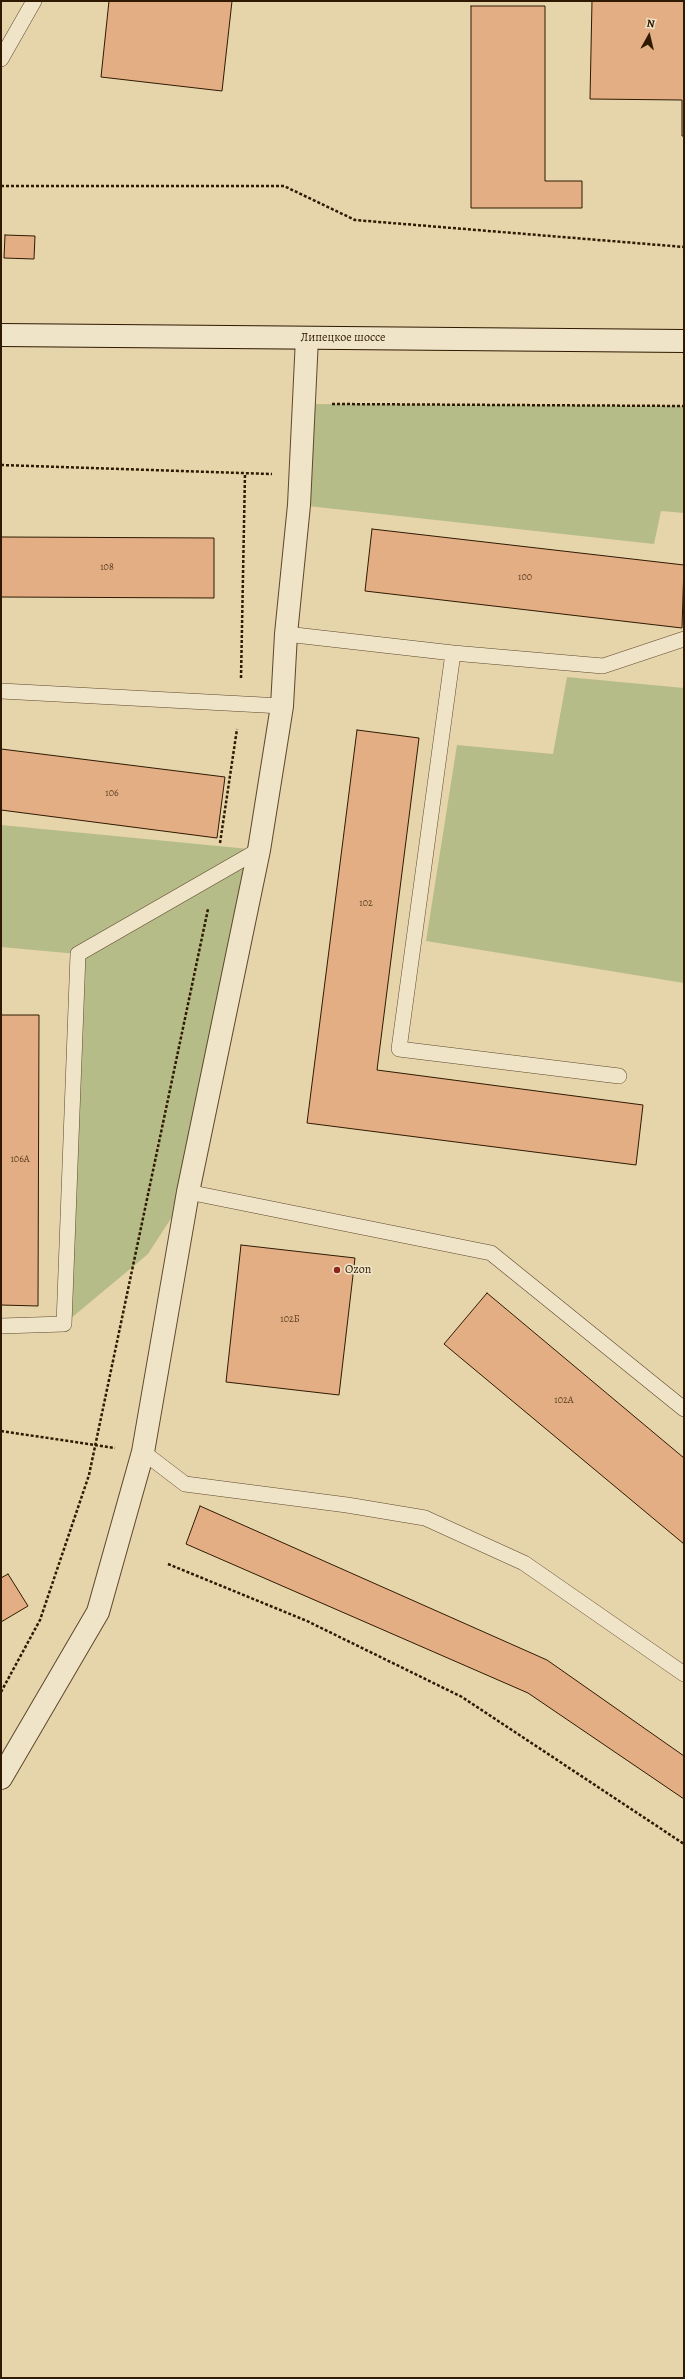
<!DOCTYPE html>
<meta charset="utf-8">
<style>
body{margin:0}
#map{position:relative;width:685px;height:2379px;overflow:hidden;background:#e6d4ab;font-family:Alegreya,serif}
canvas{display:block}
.frame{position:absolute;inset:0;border:2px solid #2f1a01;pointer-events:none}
.north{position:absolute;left:629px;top:16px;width:40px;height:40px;-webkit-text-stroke:3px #efe3c8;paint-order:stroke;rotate:8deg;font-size:11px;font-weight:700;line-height:16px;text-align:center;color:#2f1a01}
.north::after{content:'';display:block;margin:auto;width:14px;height:18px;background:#2f1a01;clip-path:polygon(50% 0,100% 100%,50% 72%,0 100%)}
</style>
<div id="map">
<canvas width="685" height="2379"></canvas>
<div class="frame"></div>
<div class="north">N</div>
</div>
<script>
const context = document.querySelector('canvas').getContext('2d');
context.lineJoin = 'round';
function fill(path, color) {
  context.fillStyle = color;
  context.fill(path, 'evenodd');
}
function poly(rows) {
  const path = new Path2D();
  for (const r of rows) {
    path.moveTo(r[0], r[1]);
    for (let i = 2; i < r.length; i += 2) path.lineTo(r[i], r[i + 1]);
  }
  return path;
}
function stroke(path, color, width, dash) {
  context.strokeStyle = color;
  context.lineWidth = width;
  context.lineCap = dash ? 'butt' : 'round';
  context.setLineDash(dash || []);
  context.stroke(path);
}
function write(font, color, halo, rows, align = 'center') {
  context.font = font + ' Alegreya,serif';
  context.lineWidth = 3.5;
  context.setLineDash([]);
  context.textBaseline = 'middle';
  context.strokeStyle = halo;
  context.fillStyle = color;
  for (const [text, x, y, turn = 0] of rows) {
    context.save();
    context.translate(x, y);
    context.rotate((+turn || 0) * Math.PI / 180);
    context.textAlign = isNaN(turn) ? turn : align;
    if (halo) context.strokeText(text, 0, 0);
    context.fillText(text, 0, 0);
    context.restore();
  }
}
fill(poly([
 [305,404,684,406,684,513,661,511,654,544,299,505],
 [567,677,684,688,684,983,426,941,457,745,553,754],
 [1,825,259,850,188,1192,148,1254,64,1324,78,954,1,947]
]), '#b6bc88');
const building = poly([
 [109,1,232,1,222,91,101,77,109,1],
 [592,1,684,1,684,136,682,136,682,100,590,99,592,1],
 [471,6,545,6,545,181,582,181,582,208,471,208,471,6],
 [5,235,35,236,34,259,4,258,5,235],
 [372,529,684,565,682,628,365,591,372,529],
 [1,537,214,538,214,598,1,597,1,537],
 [357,730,419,738,377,1070,643,1105,636,1165,307,1123,357,730],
 [1,749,225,777,217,838,1,810,1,749],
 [1,1015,39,1015,38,1306,1,1305,1,1015],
 [241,1245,355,1258,339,1395,226,1382,241,1245],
 [487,1293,684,1458,684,1544,444,1344,487,1293],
 [200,1506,547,1660,684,1756,684,1799,528,1693,186,1544,200,1506],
 [8,1574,28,1606,1,1622,1,1578,8,1574]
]);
fill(building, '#e3ae84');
stroke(building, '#2f1a01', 1);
const service = poly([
 [1,59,34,1],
 [286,634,453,653,603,666,684,639],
 [453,653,399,1049,619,1076],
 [1,691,282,706],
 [188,1192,491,1253,684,1409],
 [1,1326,64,1324,78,954,259,850],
 [143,1452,185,1484,347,1505,425,1518,524,1563,684,1674]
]);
const minor = poly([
 [1,1778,98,1612,143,1452,188,1192,259,850,282,706,286,634,299,505,307,338]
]);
const secondary = poly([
 [1,335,684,341]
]);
stroke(service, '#5d482c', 16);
stroke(minor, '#5d482c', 24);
stroke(secondary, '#2f1a01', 24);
stroke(poly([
 [1,186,284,186,355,220,684,247],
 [332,404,684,406],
 [1,465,272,474],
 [241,678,245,473],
 [220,843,237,729],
 [1,1431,115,1448],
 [168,1564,307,1621,462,1697,684,1844],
 [1,1692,40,1620,89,1475,208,909]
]), '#2f1a01', 2.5, [3, 2]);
stroke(service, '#efe3c8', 15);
stroke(minor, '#efe3c8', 22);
stroke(secondary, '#efe3c8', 22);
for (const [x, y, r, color] of [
 [337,1270,4,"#8f2418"]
]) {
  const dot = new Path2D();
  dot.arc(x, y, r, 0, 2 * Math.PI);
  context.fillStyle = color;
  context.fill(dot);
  stroke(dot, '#efe3c8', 1.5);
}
write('10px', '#5c3f22', null, [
 ["108",107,568],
 ["100",525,578],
 ["106",112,794],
 ["102",366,904],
 ["106А",20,1160],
 ["102Б",290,1320],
 ["102А",564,1401]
]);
write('12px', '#2f1a01', '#efe3c8', [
 ["Липецкое шоссе",343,338]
]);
write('12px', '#2f1a01', '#efe3c8', [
 ["Ozon",345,1270]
], 'left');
</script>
